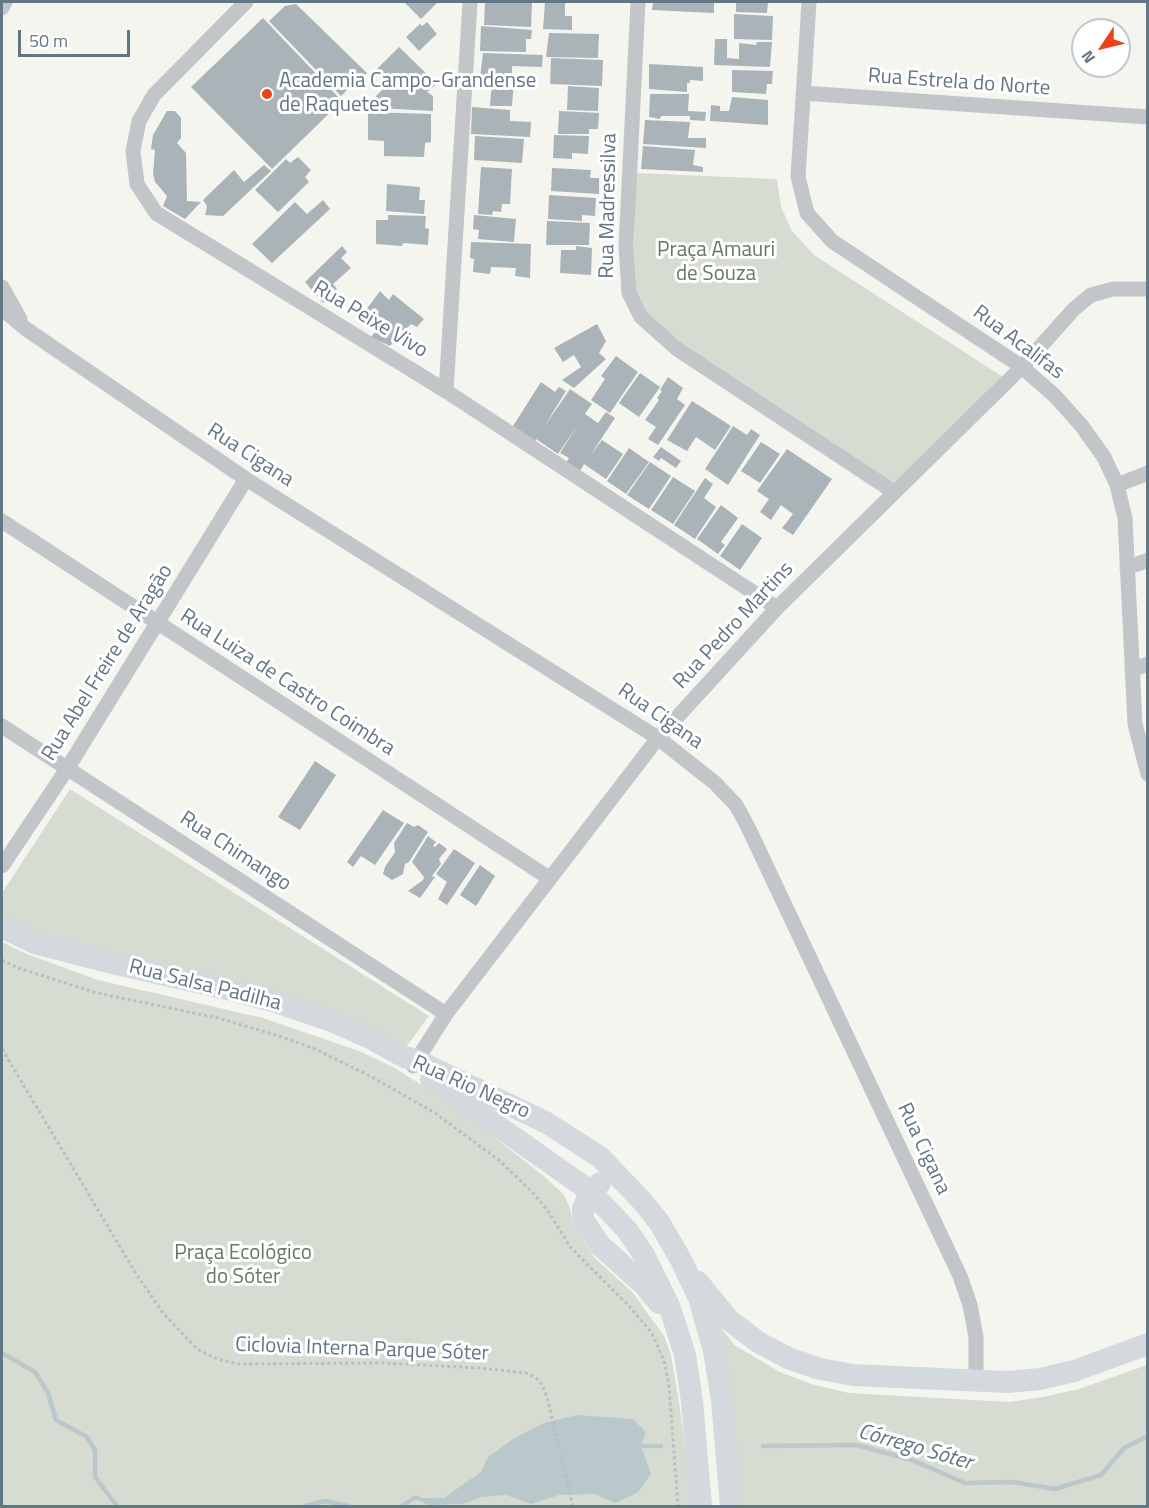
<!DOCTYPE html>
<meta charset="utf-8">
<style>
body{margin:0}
#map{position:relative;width:1149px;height:1508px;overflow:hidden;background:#f5f5f0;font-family:"Titillium Web",sans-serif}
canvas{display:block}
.frame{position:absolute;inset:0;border:3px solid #627683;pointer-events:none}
.north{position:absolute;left:1071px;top:18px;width:60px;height:60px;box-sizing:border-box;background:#fff;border:2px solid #c0c8cd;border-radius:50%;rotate:235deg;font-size:16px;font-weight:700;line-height:24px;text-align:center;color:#627683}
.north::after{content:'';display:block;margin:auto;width:21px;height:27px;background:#ed4218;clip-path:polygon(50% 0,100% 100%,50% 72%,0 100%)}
.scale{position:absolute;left:18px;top:30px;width:112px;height:27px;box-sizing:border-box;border:3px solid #627683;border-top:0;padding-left:8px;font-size:18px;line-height:21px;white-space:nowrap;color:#627683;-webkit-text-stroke:4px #fff;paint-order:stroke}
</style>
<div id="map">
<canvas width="1149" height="1508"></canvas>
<div class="frame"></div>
<div class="north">N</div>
<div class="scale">50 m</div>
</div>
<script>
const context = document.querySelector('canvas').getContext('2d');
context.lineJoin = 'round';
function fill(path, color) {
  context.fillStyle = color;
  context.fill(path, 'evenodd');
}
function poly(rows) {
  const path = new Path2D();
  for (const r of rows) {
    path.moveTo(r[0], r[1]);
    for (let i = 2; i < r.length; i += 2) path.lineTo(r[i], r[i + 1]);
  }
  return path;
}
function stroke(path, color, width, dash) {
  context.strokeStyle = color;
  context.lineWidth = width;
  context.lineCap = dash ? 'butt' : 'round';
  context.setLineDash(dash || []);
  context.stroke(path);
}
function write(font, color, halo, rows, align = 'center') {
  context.font = font + ' "Titillium Web",sans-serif';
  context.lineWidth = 6;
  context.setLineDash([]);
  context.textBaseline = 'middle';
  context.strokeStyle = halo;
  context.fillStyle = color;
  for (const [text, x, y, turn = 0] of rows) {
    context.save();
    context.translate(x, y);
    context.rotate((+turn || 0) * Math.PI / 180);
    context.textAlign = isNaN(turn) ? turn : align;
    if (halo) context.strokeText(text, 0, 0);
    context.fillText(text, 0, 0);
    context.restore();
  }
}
fill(poly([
 [636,173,777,179,781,207,792,231,814,255,1003,377,892,484,683,346,647,313,636,291,634,248],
 [70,789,429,1016,406,1047,38,934,8,921,2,914,2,893],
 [2,942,24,953,98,980,263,1018,359,1051,395,1068,456,1107,545,1177,564,1195,570,1208,573,1225,595,1258,633,1293,664,1336,671,1355,679,1402,693,1506,2,1506],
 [718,1323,734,1345,780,1372,814,1385,849,1393,1009,1402,1043,1397,1079,1389,1147,1365,1147,1506,740,1506]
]), '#d6dcd1');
fill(poly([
 [577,1415,633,1419,646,1432,641,1446,651,1474,638,1492,615,1503,595,1494,559,1495,531,1504,506,1495,481,1497,463,1504,428,1505,414,1498,444,1498,481,1472,488,1457,513,1439,544,1423]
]), '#bac8cc');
stroke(poly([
 [2,1353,35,1372,48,1393,56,1420,87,1437,95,1450,95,1477,117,1506],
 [763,1446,856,1445,912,1460,965,1483,1013,1482,1055,1489,1101,1475,1124,1448,1148,1436],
 [638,1448,641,1446,661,1446],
 [305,1506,325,1501,348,1506],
 [402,1506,414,1498,418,1498]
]), '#bac8cc', 4.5);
fill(poly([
 [404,2,438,2,421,19],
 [485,2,532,2,531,27,484,25],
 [545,2,565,2,565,16,572,16,572,30,543,29],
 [653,2,714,3,714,13,652,10],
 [736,2,768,2,767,13,736,12],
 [296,4,367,73,353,88,351,86,341,96,269,21,285,6],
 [734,14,773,16,772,40,734,39],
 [263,18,342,101,272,169,191,87],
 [427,22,437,34,419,51,406,37,420,24,422,26],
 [481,26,532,30,531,39,526,39,526,52,480,51],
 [549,33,599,34,598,58,546,57],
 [715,39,727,39,727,58,739,59,739,43,756,45,757,42,772,42,770,67,714,65],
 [399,47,437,84,427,92,433,96,433,111,378,108,376,96,388,84,375,71],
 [483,53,543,55,542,67,512,66,512,79,480,78],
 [551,58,603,60,602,86,550,84],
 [649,64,703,67,703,81,690,80,690,83,687,83,687,92,649,89],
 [732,70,773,71,772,84,767,84,766,94,732,92],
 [492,80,514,81,512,106,490,106],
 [568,86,599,88,598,111,567,110],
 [650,94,689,94,688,111,706,112,705,121,690,120,690,116,661,116,660,119,649,117],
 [732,97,768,100,768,125,710,121,711,105,720,106,720,111,729,111],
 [472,107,510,110,510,121,531,122,530,137,471,134],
 [167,111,175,111,181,118,181,138,177,143,186,153,187,201,201,202,185,219,163,206,167,196,155,182,153,174,155,150,151,149,153,135],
 [559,111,599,113,598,129,589,129,589,134,558,134],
 [368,112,431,114,431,142,425,143,424,157,384,156,384,141,368,140],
 [645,120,690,122,688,138,706,138,706,148,643,144],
 [554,135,589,136,588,154,572,153,572,159,553,158],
 [475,136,524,139,522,163,474,160],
 [643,146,695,150,693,165,703,167,703,172,641,169],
 [298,157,311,170,305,177,309,182,278,212,255,190,286,159,290,163],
 [264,165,271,171,223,216,205,215,207,206,203,200,234,170,244,182],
 [481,167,512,169,510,204,502,204,501,212,493,211,492,215,478,214],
 [552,168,591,170,590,178,599,178,599,194,551,191],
 [387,184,420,187,419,200,425,200,424,214,386,211],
 [549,195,596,198,595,216,582,215,582,221,548,219],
 [323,200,330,209,272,263,252,244,295,202,307,214],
 [388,215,426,216,425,228,429,229,428,245,403,243,402,246,376,244,376,220,388,220],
 [474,215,516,219,514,242,478,239,479,230,473,229],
 [547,221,590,223,589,245,546,245],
 [471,242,531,244,530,278,515,276,516,268,491,267,490,274,473,272,474,259,470,258],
 [342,246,347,252,341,258,351,268,333,284,337,289,323,303,305,282],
 [576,246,592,248,591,275,560,273,561,250,576,250],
 [380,291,389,300,393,294,424,319,417,327,411,324,390,346,371,337,381,325,366,310],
 [597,324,606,341,599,353,606,359,574,388,562,380,581,367,574,355,563,362,554,348],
 [616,356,638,372,610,413,591,400,605,379,601,376],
 [640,373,660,387,639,417,619,403],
 [668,377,683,388,677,399,685,405,658,445,648,439,656,427,645,420,659,400,657,398,662,391,660,390],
 [541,382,555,392,559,387,566,391,544,427,570,389,592,404,585,414,598,423,606,412,615,418,590,456,602,440,623,454,606,479,584,464,579,473,565,464,569,458,560,453,579,423,558,454,536,439,535,441,513,426],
 [692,401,731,426,715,450,696,437,687,451,667,440],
 [733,426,747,435,751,429,760,435,728,485,705,469],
 [761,442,780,454,760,483,741,471],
 [661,447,681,461,676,468,661,458,659,461,653,457],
 [629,448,649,462,626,494,607,481],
 [787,449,832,479,793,535,782,528,793,514,781,505,771,520,760,512,769,499,757,491],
 [650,462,671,476,649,509,627,495],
 [673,477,695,491,673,524,651,510],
 [705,478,713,484,704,498,716,507,695,539,674,525],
 [721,505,738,518,721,542,725,545,718,554,697,539],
 [742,524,762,538,740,570,720,556],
 [315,761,336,775,300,830,278,817],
 [383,810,404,823,375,865,361,856,353,867,347,862],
 [407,823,414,827,418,825,428,832,409,862,405,864,403,874,392,880,383,874,385,867,395,852,394,843],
 [428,836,436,842,433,846,435,847,439,843,447,849,439,859,441,864,432,876,435,877,420,898,408,891,423,880,424,877,412,862],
 [454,849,475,863,447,905,438,899,447,882,436,874],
 [480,865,495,876,476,906,460,895]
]), '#aab3b7');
stroke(poly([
 [2,960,18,968,97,993,218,1018,279,1036,315,1049,372,1077,435,1113,500,1161,535,1195,548,1211,571,1248,629,1306,651,1332,657,1344,665,1364,669,1387,678,1506],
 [2,1049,135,1272,163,1313,197,1349,217,1359,238,1364,382,1363,480,1368,526,1373,536,1378,543,1386,547,1397,573,1506]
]), '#bbbec0', 3, [3, 3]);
stroke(poly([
 [246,2,154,95,139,121,133,151,137,184,156,213,446,391,777,608],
 [638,2,626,246,629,293,641,317,677,349,894,492],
 [809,2,798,177,807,213,832,241,1022,367,1055,396,1081,425,1104,457,1117,485,1125,518,1135,724,1148,774],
 [2,8,5,2],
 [803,93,1148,117],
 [2,287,20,319],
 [2,309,26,329,246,479,658,738,715,783,736,805,747,825,960,1276,970,1305,976,1337,976,1382],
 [446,391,470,2],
 [1117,485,1148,473],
 [2,521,549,878],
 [1127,568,1148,560],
 [1132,670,1148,664],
 [2,726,446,1014],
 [2,866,67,769,246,479],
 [413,1066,446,1014,658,738,777,608,1022,367,1074,309,1091,295,1113,289,1148,289]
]), '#c2c6c9', 15);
stroke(poly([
 [2,927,35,943,108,962,227,989,279,1003,329,1020,370,1038,404,1057,416,1060,547,1123,600,1157,643,1202,659,1222,681,1260,699,1298,714,1351,722,1400,731,1506],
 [431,1079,590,1191,627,1230,644,1255,670,1308,685,1355,692,1401,701,1506],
 [600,1183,590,1191,583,1209,583,1220,600,1245,644,1285,659,1303],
 [698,1282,728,1319,758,1342,788,1358,820,1369,853,1375,1007,1382,1040,1379,1074,1371,1148,1344]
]), '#d3d9dc', 22);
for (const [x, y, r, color] of [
 [267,94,6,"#ed4218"]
]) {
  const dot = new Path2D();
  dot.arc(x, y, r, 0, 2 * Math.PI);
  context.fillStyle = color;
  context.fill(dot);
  stroke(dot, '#fff', 2);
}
write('21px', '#627683', '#fff', [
 ["Academia Campo-Grandense",279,82],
 ["de Raquetes",279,106]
], 'left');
write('21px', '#627683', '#fff', [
 ["Rua Estrela do Norte",959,83,4],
 ["Rua Madressilva",609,206,-89],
 ["Rua Peixe Vivo",370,320,31],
 ["Rua Acalifas",1018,343,37],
 ["Rua Cigana",250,456,33],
 ["Rua Pedro Martins",734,626,-47],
 ["Rua Abel Freire de Aragão",108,663,-58],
 ["Rua Luiza de Castro Coimbra",287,683,33],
 ["Rua Cigana",660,717,35],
 ["Rua Chimango",235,852,33],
 ["Rua Salsa Padilha",205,986,14],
 ["Rua Rio Negro",471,1088,24],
 ["Rua Cigana",923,1149,65],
 ["Ciclovia Interna Parque Sóter",362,1350,2]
]);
write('21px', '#677a61', '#fff', [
 ["Praça Amauri",716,251],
 ["de Souza",716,275],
 ["Praça Ecológico",243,1254],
 ["do Sóter",243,1278]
]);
write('italic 22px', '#5d7881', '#fff', [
 ["Córrego Sóter",915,1448,16]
]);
</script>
